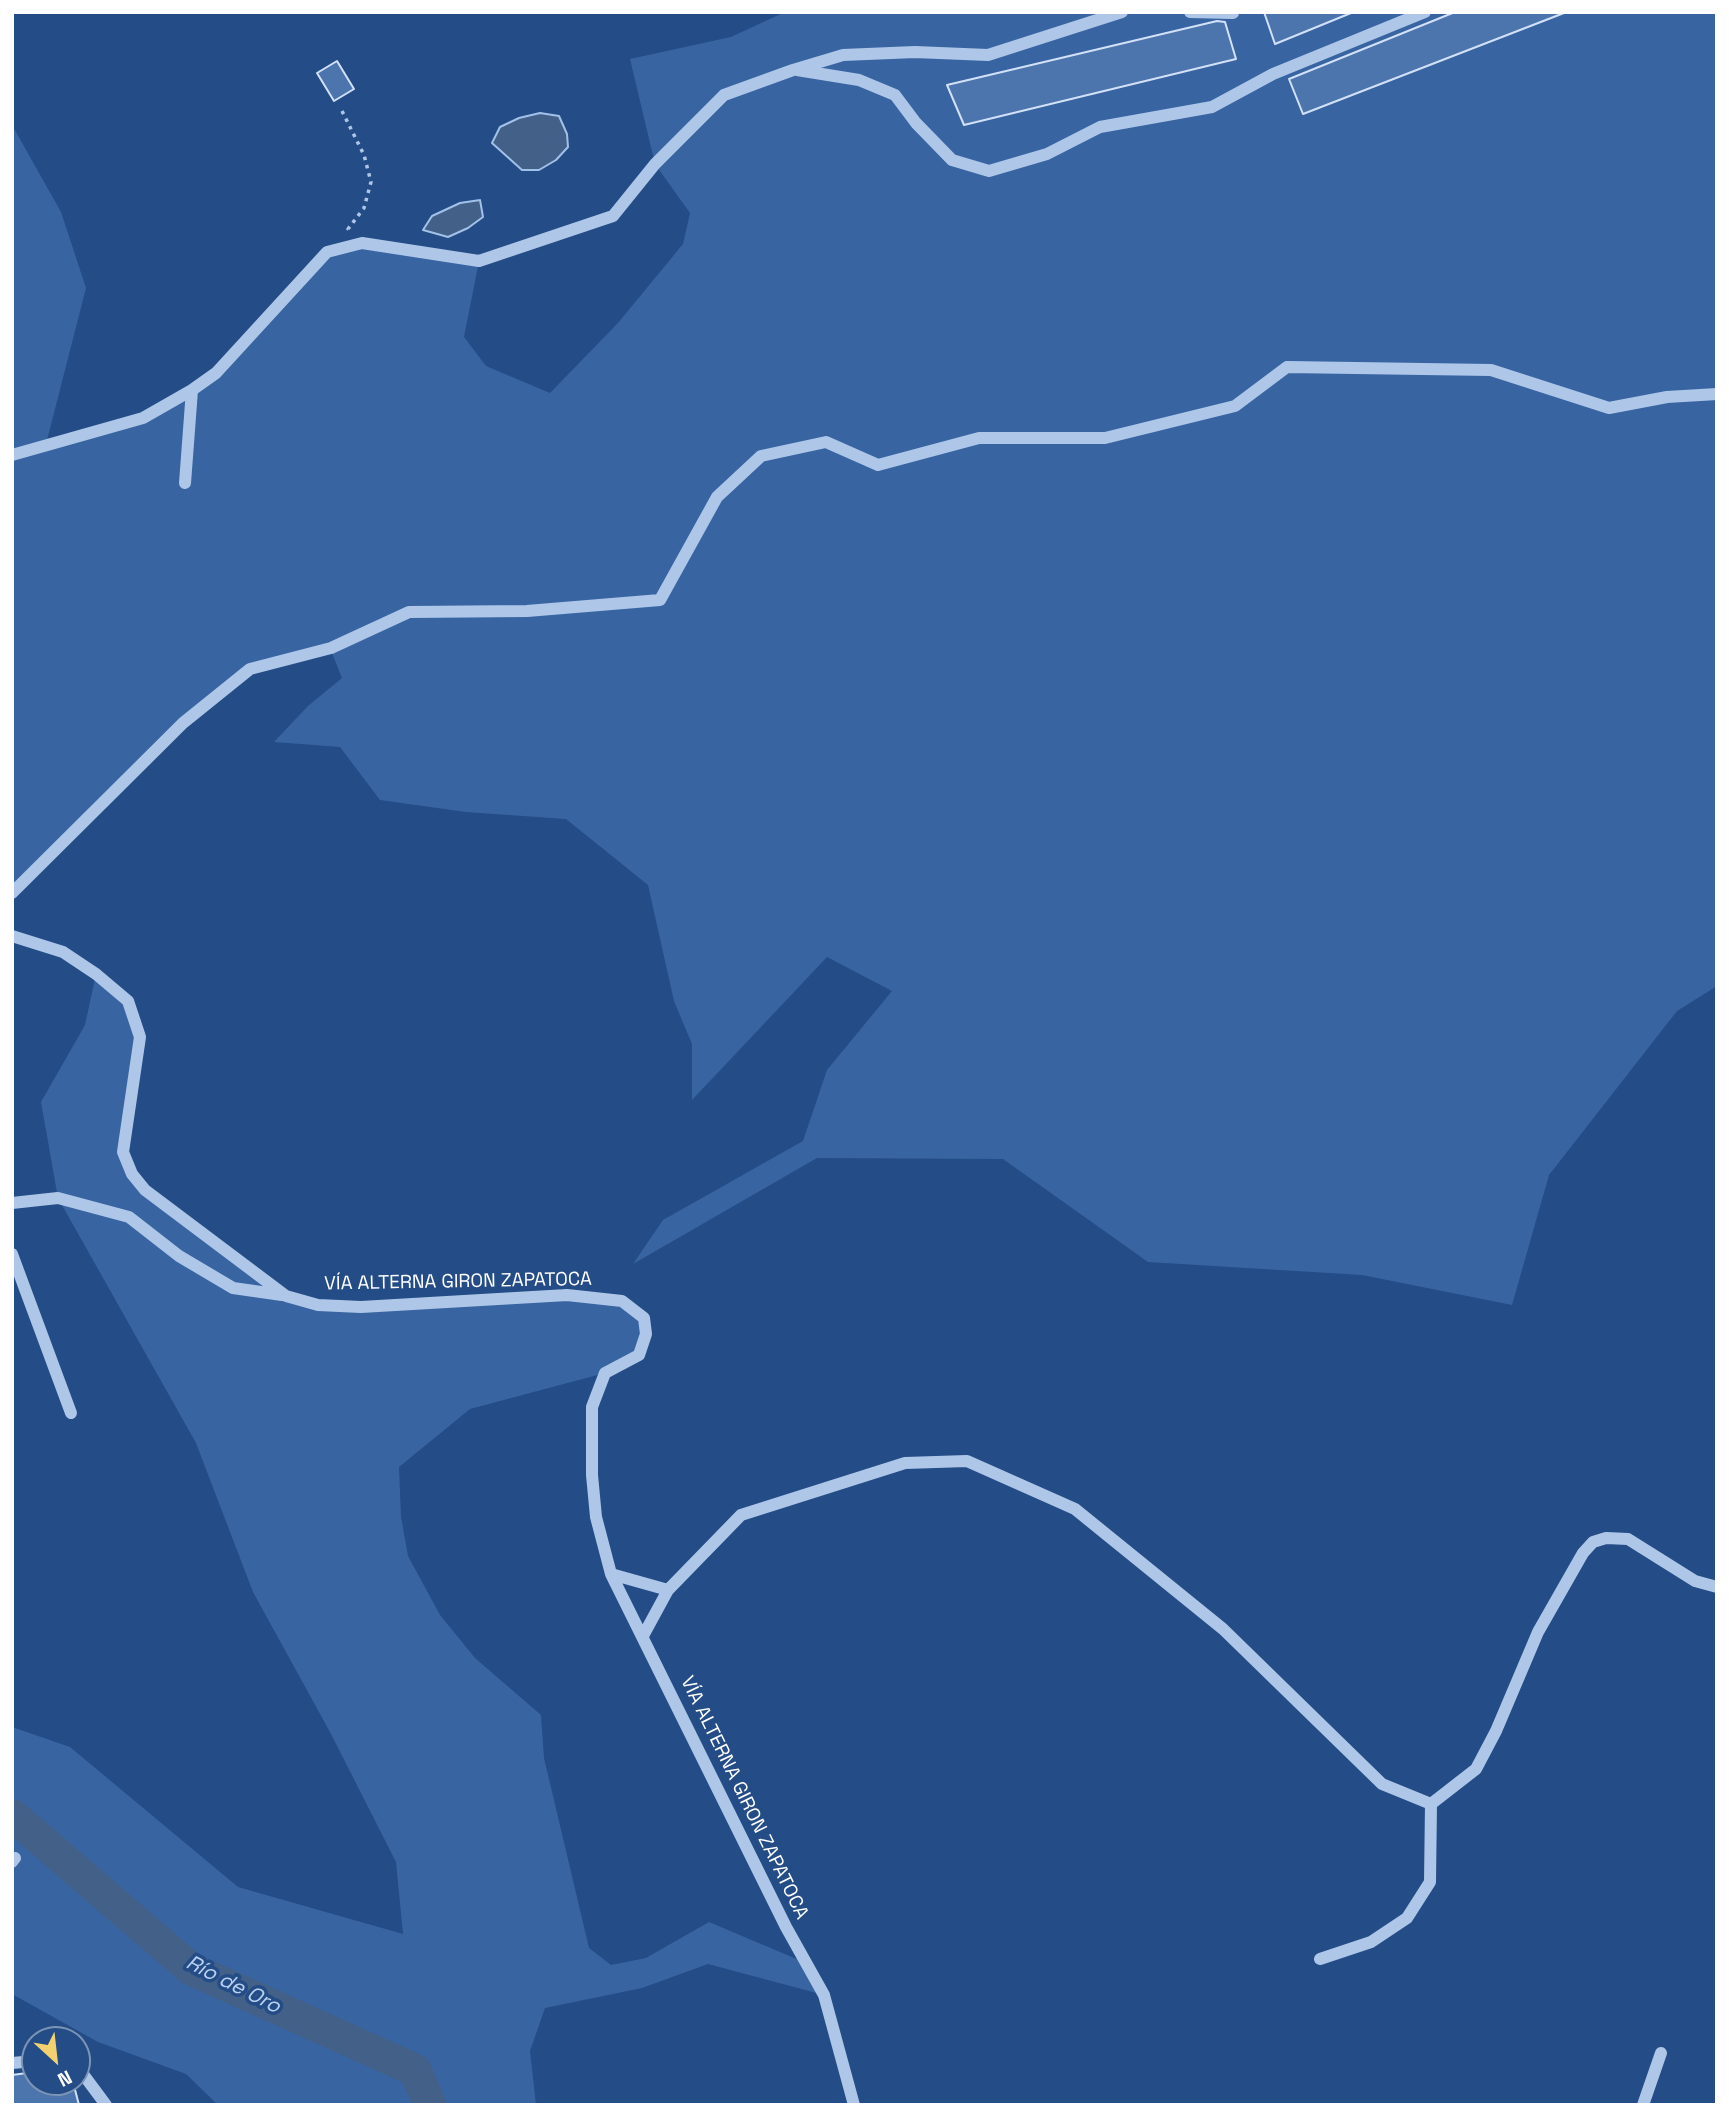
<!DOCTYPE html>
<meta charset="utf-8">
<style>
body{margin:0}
#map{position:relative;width:1729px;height:2117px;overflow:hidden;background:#244c86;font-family:"Space Grotesk",sans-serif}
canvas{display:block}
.frame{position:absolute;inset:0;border:14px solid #fff;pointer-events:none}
.north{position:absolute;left:21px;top:2026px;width:70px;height:70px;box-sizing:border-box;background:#244c86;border:2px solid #7c94b6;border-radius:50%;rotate:153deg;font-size:19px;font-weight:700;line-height:28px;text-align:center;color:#fff}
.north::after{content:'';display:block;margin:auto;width:24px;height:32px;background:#f3d171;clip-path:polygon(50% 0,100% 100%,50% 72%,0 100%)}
</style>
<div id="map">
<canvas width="1729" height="2117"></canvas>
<div class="frame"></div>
<div class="north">N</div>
</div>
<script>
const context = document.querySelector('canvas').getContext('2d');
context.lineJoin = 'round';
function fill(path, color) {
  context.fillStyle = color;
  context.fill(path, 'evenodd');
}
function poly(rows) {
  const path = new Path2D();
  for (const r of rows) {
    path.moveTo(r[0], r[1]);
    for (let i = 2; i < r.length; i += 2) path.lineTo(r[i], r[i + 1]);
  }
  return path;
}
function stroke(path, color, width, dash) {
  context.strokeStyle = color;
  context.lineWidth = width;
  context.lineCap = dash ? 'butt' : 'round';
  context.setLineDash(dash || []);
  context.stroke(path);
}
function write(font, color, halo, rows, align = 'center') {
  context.font = font + ' "Space Grotesk",sans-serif';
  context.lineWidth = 7;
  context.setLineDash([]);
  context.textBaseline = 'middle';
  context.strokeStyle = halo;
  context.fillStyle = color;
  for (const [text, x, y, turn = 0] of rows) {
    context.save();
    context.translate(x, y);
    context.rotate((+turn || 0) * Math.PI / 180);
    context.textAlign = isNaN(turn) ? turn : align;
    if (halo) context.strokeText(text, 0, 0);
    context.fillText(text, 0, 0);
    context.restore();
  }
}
fill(poly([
 [785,12,1717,12,1717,986,1677,1011,1549,1175,1512,1305,1362,1275,1148,1262,1003,1159,817,1158,633,1264,663,1220,803,1141,827,1070,892,991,827,957,692,1100,692,1044,674,1001,648,885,566,819,466,812,380,800,340,747,274,742,308,706,342,678,330,648,250,669,183,723,12,893,12,125,61,212,86,288,46,444,143,418,192,390,327,252,362,243,479,261,464,337,486,366,550,393,618,323,683,244,690,213,655,164,630,59,731,37],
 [96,974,128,1001,140,1037,123,1152,132,1174,286,1296,318,1305,567,1295,622,1301,644,1318,645,1344,605,1373,470,1409,399,1467,401,1517,408,1556,440,1615,475,1658,541,1715,544,1758,589,1948,611,1965,646,1958,709,1922,806,1963,824,1995,708,1964,642,1988,545,2008,530,2051,536,2105,218,2105,186,2074,98,2042,12,1994,12,1727,70,1747,238,1887,403,1934,396,1862,330,1732,253,1592,196,1443,58,1198,41,1102,85,1025]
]), '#3865a2');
const water = poly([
 [540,113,559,116,567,134,568,147,556,160,539,170,522,170,492,143,500,127,519,118,540,113],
 [480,200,483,217,468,228,448,237,423,230,432,216,460,203,480,200]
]);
fill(water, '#436089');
stroke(water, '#a2c1e9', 2);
stroke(poly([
 [12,1815,191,1969,415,2070,430,2105]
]), '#436089', 33);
const building = poly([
 [1264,12,1351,12,1351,13,1275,44,1264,12],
 [1455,12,1564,13,1303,114,1289,79,1455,12],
 [1217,21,1225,22,1236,59,964,125,947,85,1217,21],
 [337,61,354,89,334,101,317,73,337,61],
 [35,2072,35,2082,73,2082,79,2105,12,2105,12,2075,35,2072]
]);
fill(building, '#4c75ad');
stroke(building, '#d2e1f7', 2);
stroke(poly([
 [342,111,364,155,371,182,364,208,348,229,351,232]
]), '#aec7e9', 3.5, [3.5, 5]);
stroke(poly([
 [1190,12,1233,13],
 [797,70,859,80,895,95,916,123,952,160,989,171,1047,154,1100,127,1212,107,1273,74,1425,12],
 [12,455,143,418,192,390,216,373,327,252,362,243,479,261,613,216,655,164,724,95,793,70,843,55,915,52,988,55,1122,12],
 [185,483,192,390],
 [12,893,183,723,250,669,331,648,409,612,527,611,660,600,717,497,761,456,826,442,878,465,979,438,1105,438,1235,406,1287,367,1491,370,1609,408,1667,397,1717,394],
 [12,936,63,952,96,974,128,1001,140,1037,123,1152,132,1174,145,1190,286,1296,318,1305,361,1307,567,1295,622,1301,644,1318,646,1334,639,1355,605,1373,592,1407,592,1475,596,1517,611,1574,786,1927,824,1995,854,2105],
 [12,1203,58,1198,129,1217,179,1256,233,1288,282,1295],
 [12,1254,71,1413],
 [611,1574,668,1590,643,1636],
 [668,1590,741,1515,905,1463,967,1461,1075,1509,1223,1629,1382,1784,1431,1804,1476,1769,1496,1731,1538,1632,1583,1553,1593,1542,1606,1538,1628,1539,1695,1581,1717,1587],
 [12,1862,15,1858],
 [1320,1959,1371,1942,1407,1918,1430,1882,1431,1804],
 [12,2063,35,2061],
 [77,2066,106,2105],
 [1643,2105,1661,2053]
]), '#aec7e9', 12);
write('19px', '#fff', '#244c86', [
 ["VÍA ALTERNA GIRON ZAPATOCA",458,1282,-1],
 ["VÍA ALTERNA GIRON ZAPATOCA",744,1798,64]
]);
write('italic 21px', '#b9d1f0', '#244c86', [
 ["Río de Oro",233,1985,27]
]);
</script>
